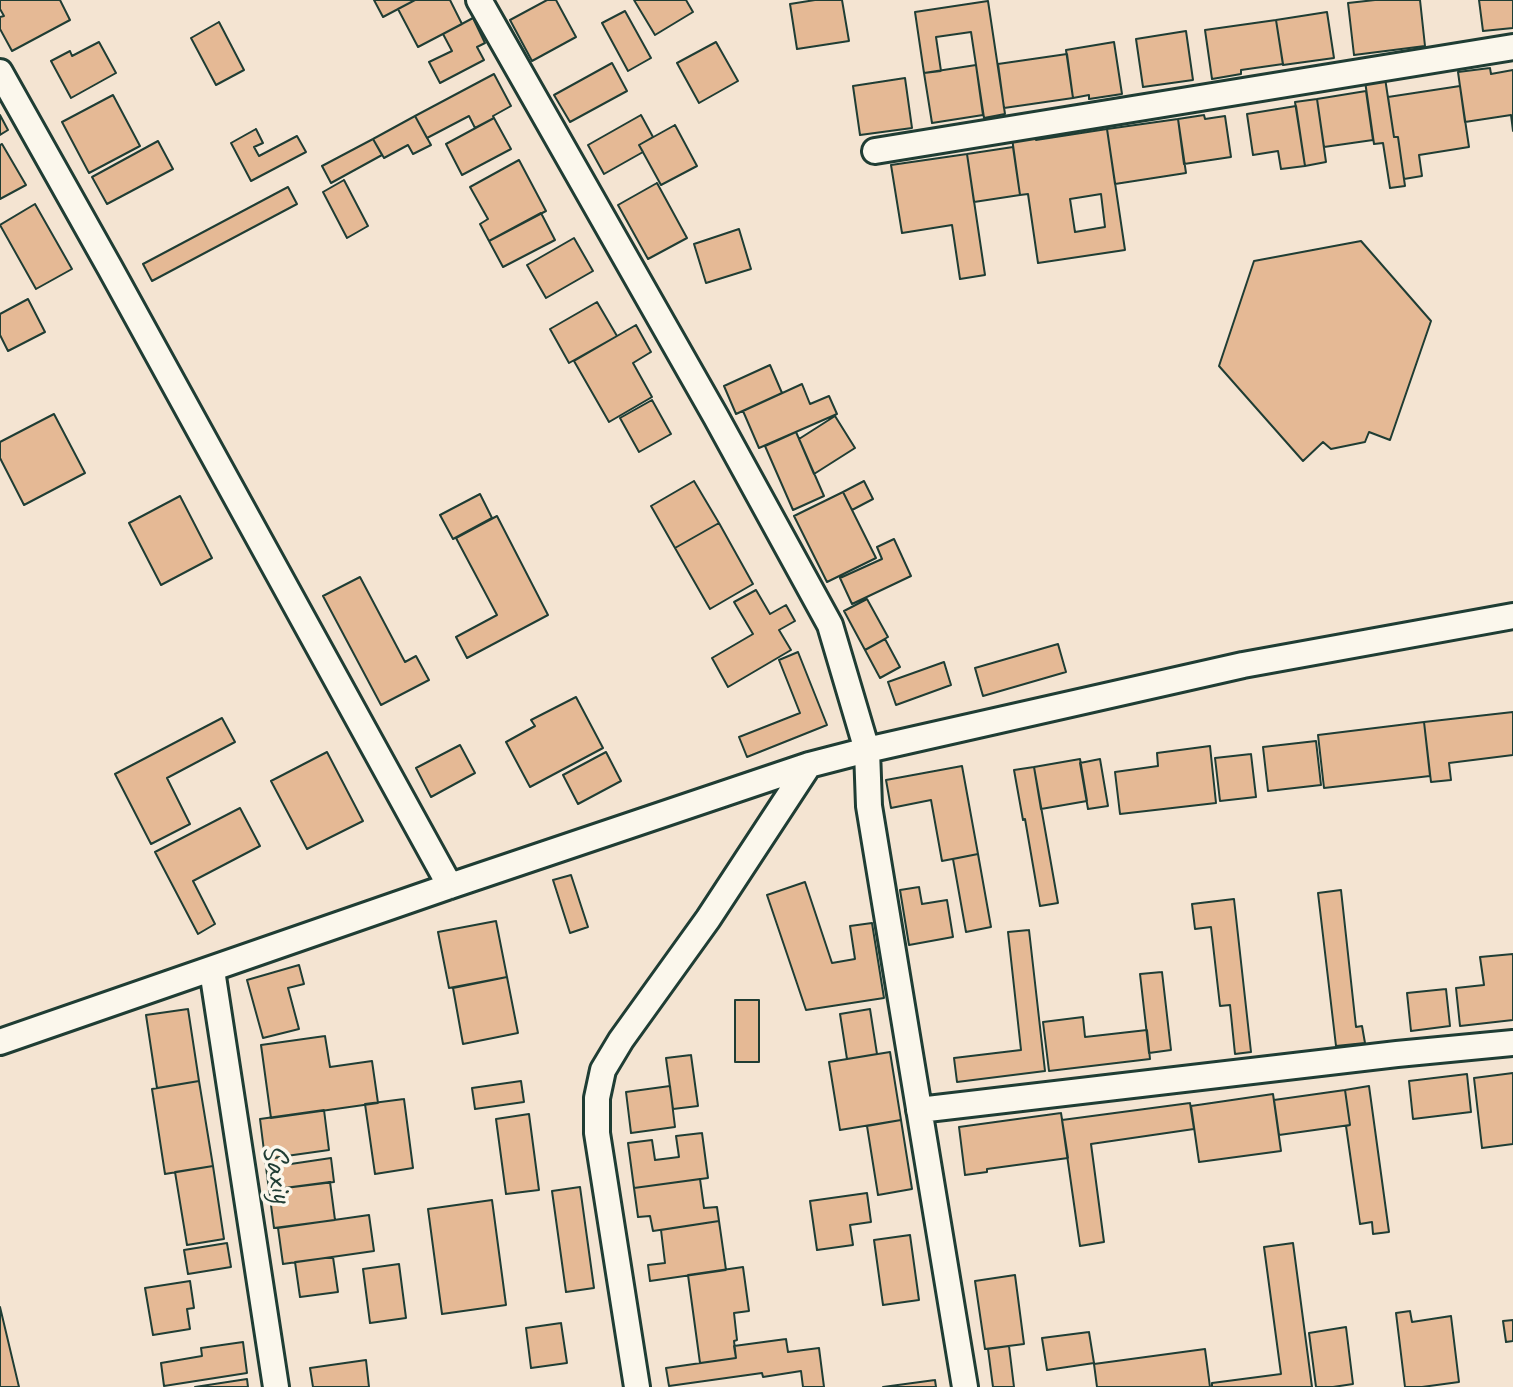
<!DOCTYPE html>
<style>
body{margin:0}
canvas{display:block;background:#f4e4d2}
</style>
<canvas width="1513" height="1387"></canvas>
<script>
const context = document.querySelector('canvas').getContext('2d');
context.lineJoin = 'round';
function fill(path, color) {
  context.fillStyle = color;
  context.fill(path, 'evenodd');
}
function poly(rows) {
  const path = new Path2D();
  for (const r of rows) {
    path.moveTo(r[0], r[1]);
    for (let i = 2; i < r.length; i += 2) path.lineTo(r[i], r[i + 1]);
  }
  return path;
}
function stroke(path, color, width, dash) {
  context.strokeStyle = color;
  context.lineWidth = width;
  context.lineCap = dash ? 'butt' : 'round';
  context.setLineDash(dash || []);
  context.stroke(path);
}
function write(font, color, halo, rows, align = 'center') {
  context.font = font + ' Caveat,sans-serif';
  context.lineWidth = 7;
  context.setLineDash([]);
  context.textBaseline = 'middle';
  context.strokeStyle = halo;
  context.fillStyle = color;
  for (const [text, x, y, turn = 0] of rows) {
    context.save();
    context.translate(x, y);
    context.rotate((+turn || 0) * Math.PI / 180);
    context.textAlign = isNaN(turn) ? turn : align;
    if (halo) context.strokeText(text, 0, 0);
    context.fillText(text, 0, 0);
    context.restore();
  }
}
const building = poly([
 [0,0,60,0,70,20,12,51,0,29,0,17,4,16,0,9,0,0],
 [374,0,415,0,383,17,374,0],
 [415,0,450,0,462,24,418,47,398,9,415,0],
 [547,0,556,0,576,37,532,61,510,20,547,0],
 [634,0,686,0,693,12,655,35,634,0],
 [815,0,842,0,849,41,797,49,790,4,815,0],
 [1375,0,1420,0,1425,46,1354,55,1348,3,1375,0],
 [1479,0,1513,0,1513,28,1483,31,1479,0],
 [988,1,1005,114,984,118,971,32,936,37,941,71,924,73,915,12,988,1],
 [625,11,651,58,628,71,602,23,625,11],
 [1327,12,1334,58,1283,65,1276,20,1327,12],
 [473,18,485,43,477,47,484,60,440,83,429,62,452,51,443,34,473,18],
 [1276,20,1283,64,1241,70,1241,74,1212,79,1205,30,1276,20],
 [219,22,244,70,216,85,191,38,219,22],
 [1186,31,1193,80,1143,87,1136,39,1186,31],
 [99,42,116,73,71,98,51,61,70,51,72,56,99,42],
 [716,42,738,81,699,103,677,63,716,42],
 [1114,42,1122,94,1089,99,1089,95,1073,98,1066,50,1114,42],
 [1067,54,1073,98,1004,108,998,64,1067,54],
 [612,63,627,91,570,122,554,95,612,63],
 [976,65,983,115,932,123,924,73,976,65],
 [1490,68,1491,74,1513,70,1513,131,1511,115,1465,122,1458,72,1490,68],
 [494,74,511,106,493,116,494,118,475,128,469,116,427,138,415,116,494,74],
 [905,78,912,128,860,135,853,86,905,78],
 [1385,78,1394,137,1398,137,1405,186,1390,188,1383,143,1374,144,1365,81,1385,78],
 [1460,86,1469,147,1419,155,1422,176,1404,179,1398,137,1394,137,1388,97,1460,86],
 [1366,91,1373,140,1324,147,1317,99,1366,91],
 [113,95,140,146,89,173,62,122,113,95],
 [1317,99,1326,162,1305,166,1295,102,1317,99],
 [1296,106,1305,166,1281,169,1278,151,1253,155,1247,114,1296,106],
 [0,115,8,130,0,135,0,115],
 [641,115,653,137,639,145,643,152,604,174,588,145,641,115],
 [1204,115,1205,119,1225,116,1231,157,1184,164,1178,119,1204,115],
 [415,116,431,145,413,154,408,145,384,158,373,139,415,116],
 [494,118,511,149,462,175,446,144,494,118],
 [1178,119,1186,173,1115,184,1107,129,1178,119],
 [675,125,697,166,661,185,639,145,675,125],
 [256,129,263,143,254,147,259,156,297,136,306,152,251,181,231,143,256,129],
 [1107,129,1125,250,1038,263,1028,194,1020,195,1012,138,1035,135,1036,140,1107,129],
 [1101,194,1105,227,1075,232,1070,199,1101,194],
 [373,139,382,155,331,183,322,166,373,139],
 [158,141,173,169,107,204,92,177,158,141],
 [2,144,26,185,0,199,0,145,2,144],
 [1013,147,1020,195,974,202,967,154,1013,147],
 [967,154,985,275,960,279,952,225,902,233,891,165,967,154],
 [519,160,546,211,489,241,480,224,488,219,470,187,519,160],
 [344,180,368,226,347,238,323,192,344,180],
 [657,183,687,238,648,259,618,205,657,183],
 [288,187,297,204,152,281,143,264,288,187],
 [35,204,72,269,36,289,0,225,35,204],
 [541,213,555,240,503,267,489,241,541,213],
 [739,229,751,269,706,283,694,244,739,229],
 [574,238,593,271,546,298,527,265,574,238],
 [1361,241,1431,321,1390,440,1369,432,1365,442,1331,449,1323,442,1303,461,1219,366,1254,261,1361,241],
 [28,299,45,332,8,351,0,335,0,314,28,299],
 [597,302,617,336,569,363,550,329,597,302],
 [636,325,651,352,633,363,652,397,609,422,574,361,636,325],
 [770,365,782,393,736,414,724,386,770,365],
 [802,384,810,404,829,396,837,414,759,448,743,411,802,384],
 [652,400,671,434,639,452,620,418,652,400],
 [54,414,85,473,24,505,0,458,0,442,54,414],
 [835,416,855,448,814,474,799,439,835,416],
 [796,432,824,496,793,510,765,446,796,432],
 [694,481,719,523,675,548,651,506,694,481],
 [864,481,873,499,852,510,843,492,864,481],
 [843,492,876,558,827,582,794,516,843,492],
 [480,494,492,518,453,539,440,515,480,494],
 [180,496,212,558,161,585,129,523,180,496],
 [497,516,548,615,467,658,456,637,497,615,456,538,497,516],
 [719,523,753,584,710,609,675,548,719,523],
 [894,539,911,576,852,604,840,578,882,559,877,547,894,539],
 [360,577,405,662,416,656,429,680,381,705,323,596,360,577],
 [756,590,770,614,786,605,795,621,779,630,791,650,728,687,712,658,753,634,734,602,756,590],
 [867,599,888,637,865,650,844,611,867,599],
 [885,639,900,667,880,678,865,650,885,639],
 [1058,644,1066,672,983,696,975,668,1058,644],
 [798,652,827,725,747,757,739,737,800,713,779,660,798,652],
 [944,662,951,685,896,705,888,682,944,662],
 [576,697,603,748,530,787,506,742,535,726,531,720,576,697],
 [1513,712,1513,755,1449,763,1451,780,1431,782,1424,722,1513,712],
 [222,718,235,742,167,778,190,824,151,844,115,774,222,718],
 [1424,722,1430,776,1324,788,1318,735,1424,722],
 [1316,741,1321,785,1268,791,1263,747,1316,741],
 [460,745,475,773,431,797,416,768,460,745],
 [1210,746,1216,803,1120,814,1115,772,1158,766,1157,753,1210,746],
 [327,752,363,821,307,849,271,781,327,752],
 [606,752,621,781,578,804,563,775,606,752],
 [1251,754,1256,797,1220,801,1215,758,1251,754],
 [1080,759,1087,801,1041,809,1034,767,1080,759],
 [1100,759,1108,806,1088,809,1080,763,1100,759],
 [962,766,978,854,942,861,931,800,891,808,886,780,962,766],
 [1034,767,1058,903,1040,906,1025,819,1023,820,1014,770,1034,767],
 [240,808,260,846,193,881,215,924,198,934,155,852,240,808],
 [978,854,991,927,966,932,953,859,978,854],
 [571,875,588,927,570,933,553,880,571,875],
 [805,882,832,963,855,959,850,926,872,923,884,998,806,1010,767,895,805,882],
 [919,887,922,904,947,900,953,937,909,945,900,890,919,887],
 [1341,890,1356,1027,1362,1026,1365,1043,1336,1046,1318,893,1341,890],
 [1234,899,1251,1052,1235,1054,1230,1005,1220,1006,1211,927,1195,929,1192,904,1234,899],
 [496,921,507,977,449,988,438,932,496,921],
 [1029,930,1045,1071,957,1082,954,1058,1021,1050,1008,932,1029,930],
 [1513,954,1513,1020,1460,1026,1456,988,1484,985,1480,957,1513,954],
 [299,965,304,984,288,988,299,1029,263,1038,247,980,299,965],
 [1162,972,1171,1050,1149,1053,1140,974,1162,972],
 [507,977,518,1033,463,1044,453,988,507,977],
 [1446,989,1450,1026,1411,1031,1407,993,1446,989],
 [735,1000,759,1000,759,1062,735,1062,735,1000],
 [188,1009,199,1081,157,1088,146,1015,188,1009],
 [870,1009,877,1054,847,1059,840,1014,870,1009],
 [1083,1017,1085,1037,1147,1030,1150,1059,1049,1071,1043,1022,1083,1017],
 [325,1036,330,1067,372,1061,378,1103,271,1118,261,1045,325,1036],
 [890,1052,901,1120,840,1130,829,1062,890,1052],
 [691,1055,698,1106,673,1109,666,1058,691,1055],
 [1513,1073,1513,1144,1482,1148,1474,1078,1513,1073],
 [1467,1074,1471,1112,1413,1119,1409,1081,1467,1074],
 [199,1081,213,1166,165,1174,152,1089,199,1081],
 [521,1081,524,1102,475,1109,472,1088,521,1081],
 [670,1086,675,1127,631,1133,626,1092,670,1086],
 [1369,1086,1389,1232,1373,1234,1372,1222,1360,1224,1346,1126,1350,1125,1345,1090,1369,1086],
 [1345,1090,1350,1125,1279,1135,1274,1100,1345,1090],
 [1273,1094,1281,1151,1199,1162,1191,1106,1273,1094],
 [404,1099,413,1168,375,1174,365,1104,404,1099],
 [1190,1103,1194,1129,1091,1144,1104,1242,1080,1246,1062,1120,1190,1103],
 [324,1110,329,1150,265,1159,260,1119,324,1110],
 [1061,1113,1068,1158,987,1169,987,1172,965,1175,959,1127,1061,1113],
 [529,1114,539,1190,506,1194,496,1119,529,1114],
 [901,1120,912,1189,878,1195,867,1126,901,1120],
 [702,1133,708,1178,634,1188,628,1143,652,1140,655,1160,679,1157,676,1136,702,1133],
 [283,1157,284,1165,331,1158,334,1182,269,1190,265,1159,283,1157],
 [213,1166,224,1239,187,1245,175,1172,213,1166],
 [700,1179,704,1208,717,1207,719,1221,653,1231,650,1216,638,1217,634,1188,700,1179],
 [330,1182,335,1220,274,1228,269,1190,330,1182],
 [580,1187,594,1288,566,1292,552,1191,580,1187],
 [867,1193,871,1222,850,1225,853,1245,817,1250,810,1201,867,1193],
 [492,1200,506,1305,442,1314,428,1209,492,1200],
 [369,1215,374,1251,283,1264,278,1228,369,1215],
 [719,1221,726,1270,650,1281,648,1265,665,1263,661,1230,719,1221],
 [910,1235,919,1300,883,1305,874,1240,910,1235],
 [227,1243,231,1267,188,1274,184,1250,227,1243],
 [1293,1243,1312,1387,1212,1387,1212,1383,1281,1374,1264,1247,1293,1243],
 [333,1257,338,1292,300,1297,295,1262,333,1257],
 [399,1264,406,1318,370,1323,363,1269,399,1264],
 [743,1267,749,1311,734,1313,737,1340,734,1341,736,1358,700,1363,688,1275,743,1267],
 [1015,1275,1024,1344,985,1349,975,1281,1015,1275],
 [190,1281,194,1308,187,1309,190,1329,153,1335,145,1288,190,1281],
 [0,1307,19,1387,0,1387,0,1307],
 [1410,1311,1412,1322,1451,1316,1459,1382,1422,1387,1405,1387,1396,1313,1410,1311],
 [1513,1320,1513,1341,1506,1342,1503,1321,1513,1320],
 [561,1323,567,1363,531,1368,526,1328,561,1323],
 [1346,1327,1353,1384,1333,1387,1316,1387,1309,1333,1346,1327],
 [1089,1332,1094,1363,1047,1370,1042,1338,1089,1332],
 [786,1339,788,1352,819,1348,824,1387,803,1387,801,1371,763,1377,762,1373,669,1386,666,1368,736,1358,734,1346,786,1339],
 [243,1342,247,1373,164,1386,161,1363,202,1356,201,1348,243,1342],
 [1009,1346,1014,1387,993,1387,988,1349,1009,1346],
 [1205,1349,1210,1387,1097,1387,1094,1364,1205,1349],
 [366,1360,369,1387,313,1387,310,1368,366,1360],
 [247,1379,248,1387,195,1387,247,1379],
 [935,1380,936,1387,883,1387,935,1380]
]);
fill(building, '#e5b995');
stroke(building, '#1f3d34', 2);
const minor = poly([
 [479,0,716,417,830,625,867,750,869,806,965,1387],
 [0,72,110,268,450,886],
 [875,151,1513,47],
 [212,970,276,1387],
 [0,1042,450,886,809,765,867,750,1243,665,1513,616],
 [919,1110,1397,1054,1513,1043],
 [637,1387,597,1133,597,1098,603,1070,621,1040,708,919,809,765]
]);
stroke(minor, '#1f3d34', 30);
stroke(minor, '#fbf7ec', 24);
write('33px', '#1f3d34', '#fbf7ec', [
 ["Saxiy",277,1173,81]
]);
</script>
